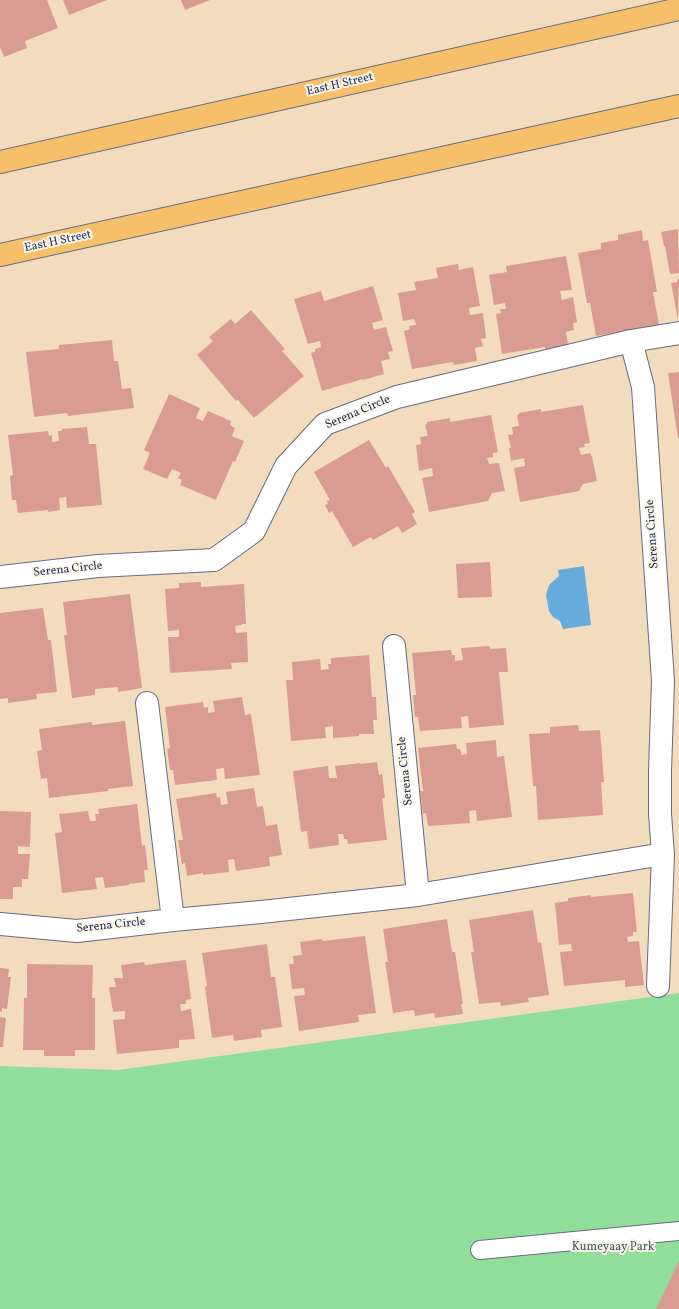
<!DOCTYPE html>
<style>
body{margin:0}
canvas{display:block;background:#f3dcbd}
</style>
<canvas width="679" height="1309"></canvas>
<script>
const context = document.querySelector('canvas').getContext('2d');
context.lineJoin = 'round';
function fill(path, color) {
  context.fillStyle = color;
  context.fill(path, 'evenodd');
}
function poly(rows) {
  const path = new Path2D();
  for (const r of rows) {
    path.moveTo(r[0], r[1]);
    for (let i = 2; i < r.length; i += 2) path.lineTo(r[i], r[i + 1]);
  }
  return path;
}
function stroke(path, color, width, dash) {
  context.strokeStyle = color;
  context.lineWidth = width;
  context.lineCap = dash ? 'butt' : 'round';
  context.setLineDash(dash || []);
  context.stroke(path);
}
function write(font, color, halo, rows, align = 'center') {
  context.font = font + ' Vollkorn,serif';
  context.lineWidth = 4;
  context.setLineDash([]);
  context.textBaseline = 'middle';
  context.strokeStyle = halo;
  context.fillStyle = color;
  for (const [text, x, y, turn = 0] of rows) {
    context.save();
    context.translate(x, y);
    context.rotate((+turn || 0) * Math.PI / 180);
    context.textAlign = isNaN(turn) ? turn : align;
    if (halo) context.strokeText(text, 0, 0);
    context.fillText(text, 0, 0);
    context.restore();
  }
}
fill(poly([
 [679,993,679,1309,0,1309,0,1066,118,1070]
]), '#91de9b');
fill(poly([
 [584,566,591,625,563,629,560,621,553,617,549,611,546,595,549,585,559,576,558,570]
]), '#65abdb');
fill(poly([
 [0,0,47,0,58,28,25,41,27,48,4,57,0,47],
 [63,0,107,0,69,15],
 [181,0,210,0,185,10],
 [678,229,679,273,670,274,665,246,664,246,661,232],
 [642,230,643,241,648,240,657,292,653,292,659,325,596,336,590,303,587,303,578,253,601,249,601,243,618,240,618,235],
 [566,256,572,290,560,291,562,300,573,297,577,322,573,323,574,330,566,332,568,345,545,349,545,347,502,354,496,314,501,313,500,309,506,309,505,303,494,305,489,275,507,272,506,266],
 [458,264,459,270,473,267,480,306,469,308,470,315,483,313,486,338,481,339,483,346,475,348,477,361,454,365,453,362,412,369,404,331,410,329,409,326,416,325,414,319,403,321,398,293,416,290,414,282,438,278,436,268],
 [677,279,679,279,678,320,671,283,677,282],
 [373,286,383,320,372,323,374,330,386,327,393,351,388,352,390,359,381,361,384,374,363,380,363,379,322,391,311,353,315,352,315,349,321,347,320,341,308,344,294,299,321,291,324,301],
 [251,310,285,349,282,351,304,376,254,418,238,400,236,401,197,355,213,341,209,337,231,319,235,324],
 [112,340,114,361,118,361,122,389,131,388,134,408,68,416,67,413,34,417,26,352,59,349,59,345],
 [679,372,679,438,678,438,668,373],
 [169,394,200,408,196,418,203,421,208,411,231,421,230,425,235,428,232,436,244,441,235,462,233,461,216,500,180,485,182,480,178,478,181,473,172,469,167,479,143,469,150,453,144,450],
 [583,405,590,443,584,444,585,447,579,448,581,455,590,453,591,456,592,456,597,481,583,484,579,491,520,502,514,468,525,466,524,458,511,461,509,448,511,448,508,435,513,434,512,427,519,426,517,415,519,415,519,413,541,409,541,412],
 [491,415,498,452,493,453,493,457,487,458,489,464,499,463,505,491,492,493,488,501,429,512,422,478,433,476,432,468,419,471,416,445,421,444,420,437,428,436,425,425,427,424,427,422,450,418,450,422],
 [87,427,89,444,96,444,102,505,67,508,66,497,59,498,60,510,48,512,48,510,18,513,16,500,12,500,10,476,13,475,8,435,48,431,49,436,52,435,52,442,59,441,58,431,62,431,62,429],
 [369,440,386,468,388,466,415,512,412,514,417,524,402,533,398,526,373,540,371,537,353,547,332,511,329,513,325,505,328,504,327,501,330,500,314,472],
 [490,562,492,597,458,598,456,564],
 [201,582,201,587,244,584,246,624,242,624,242,625,235,626,236,633,247,632,248,662,231,663,232,669,170,673,168,637,179,637,179,630,168,631,165,589,179,588,179,583],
 [130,594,142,688,118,692,118,687,95,689,95,695,72,698,64,635,67,635,63,602],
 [43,608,48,640,51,640,57,692,36,694,37,699,8,703,8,698,0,699,0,613],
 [490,646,490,649,506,648,508,672,499,672,504,725,469,728,468,716,461,717,462,728,420,731,418,717,415,717,413,695,416,695,412,653,451,650,452,655,455,655,455,661,463,660,461,648],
 [369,655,372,697,376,697,377,720,373,720,374,734,359,734,359,736,333,738,333,726,325,727,326,738,291,741,286,680,293,680,292,662,320,659,321,670,329,669,328,664,331,664,331,658],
 [242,697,245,715,251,714,260,775,225,779,224,768,216,769,217,780,175,785,173,770,170,770,167,749,170,748,165,707,203,702,204,708,208,707,208,713,215,712,213,701],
 [125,721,133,786,108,789,108,791,49,798,47,778,41,779,37,751,42,750,39,729,92,722,92,725],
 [578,725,579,731,600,730,604,782,601,782,603,815,538,820,536,786,533,786,529,734,550,733,550,727],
 [496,740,497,757,504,756,512,817,477,821,476,810,469,811,470,823,428,826,426,813,423,814,420,791,423,791,418,748,456,744,457,749,460,749,462,755,467,754,466,743],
 [377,762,379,775,382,774,385,798,382,798,387,840,348,844,347,839,344,839,343,834,338,834,339,845,309,849,307,831,301,832,293,771,328,766,329,778,337,778,335,766,361,763,360,764],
 [254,788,257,807,263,806,266,826,277,824,282,855,269,857,270,866,236,871,234,859,228,860,229,872,203,875,203,873,187,876,185,863,182,864,178,840,183,840,176,799,216,793,217,798,220,797,221,805,228,804,226,792],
 [137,804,142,846,145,845,148,870,144,870,145,882,129,884,129,885,105,888,103,877,95,878,97,889,62,893,55,833,62,832,59,814,88,811,90,821,96,821,95,814,99,814,98,809],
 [0,811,31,812,30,847,18,846,18,854,30,854,28,879,22,879,22,887,13,887,13,899,0,899],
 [633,893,637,932,633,932,633,936,627,937,628,942,639,941,644,985,625,987,625,980,564,986,560,952,572,951,571,944,559,945,555,903,568,901,568,898,591,895,591,897],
 [533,910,538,943,541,942,549,995,528,998,529,1002,501,1006,500,1002,479,1004,471,952,474,952,469,920],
 [447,919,452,952,455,952,463,1004,461,1004,463,1014,435,1018,434,1013,415,1016,414,1010,393,1013,385,962,388,962,383,929],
 [365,936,376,1013,358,1015,359,1022,299,1031,294,996,305,995,304,988,292,989,289,964,294,964,293,956,302,955,300,942,322,939,323,941],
 [267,944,271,977,275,977,282,1027,261,1030,262,1037,234,1041,233,1035,212,1038,205,987,207,986,202,953],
 [186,960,191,999,186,1000,186,1004,180,1004,181,1011,191,1009,195,1039,179,1040,179,1048,117,1054,113,1020,125,1019,125,1011,113,1012,109,987,116,987,114,978,123,978,121,965,144,962,145,965],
 [27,964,93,965,92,998,95,998,95,1050,75,1050,75,1056,44,1056,44,1050,23,1050,24,998,27,998],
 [0,968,9,969,8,977,11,977,7,1009,2,1008,2,1012,0,1011],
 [0,1017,6,1018,3,1047,0,1047],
 [679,1261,679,1309,656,1309]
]), '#da9c92');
const lane = poly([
 [480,1250,679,1231]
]);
const street = poly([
 [631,341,643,387,663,681,660,771,660,814,663,854,658,986],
 [0,577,98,566,214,560,254,531,286,466,325,424,397,397,631,341,679,333],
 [394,646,418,895],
 [147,703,173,920],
 [0,924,77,931,173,920,261,912,418,895,663,854]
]);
const primary = poly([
 [0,162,679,9],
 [0,255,679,106]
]);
stroke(lane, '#676c7f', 20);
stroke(street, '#676c7f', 24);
stroke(primary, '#676c7f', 24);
stroke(lane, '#fff', 18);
stroke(street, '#fff', 22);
stroke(primary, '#f6c06b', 22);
write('12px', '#1b2f5e', '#fcf5e5', [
 ["East H Street",340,85,-13],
 ["East H Street",58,242,-12],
 ["Serena Circle",358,413,-23],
 ["Serena Circle",653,534,-94],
 ["Serena Circle",68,570,-6],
 ["Serena Circle",406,771,-96],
 ["Serena Circle",111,926,-6]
]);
write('12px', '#385b6d', '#fcf5e5', [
 ["Kumeyaay Park",613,1248]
]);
</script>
